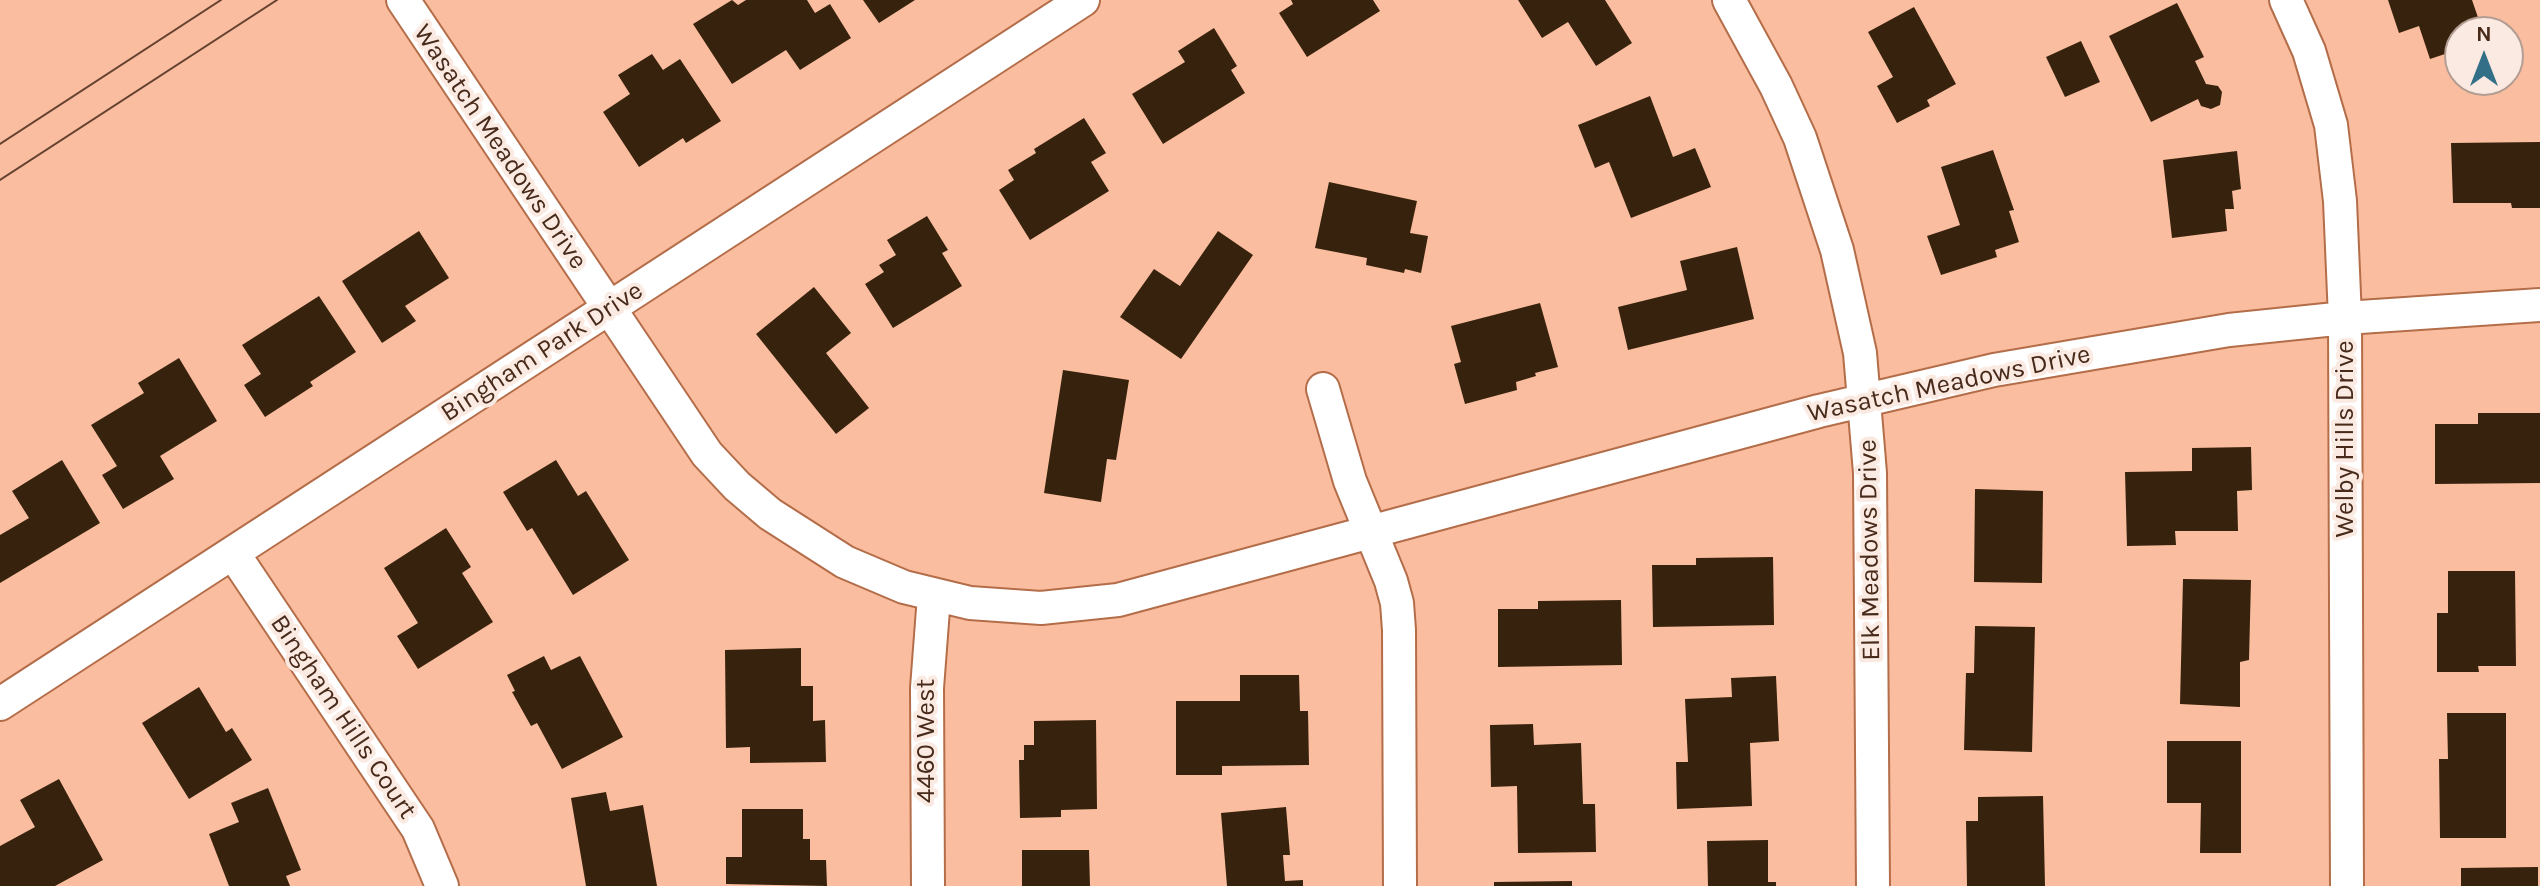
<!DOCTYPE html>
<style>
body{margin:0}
#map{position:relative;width:2540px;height:886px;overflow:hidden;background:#fbbd9f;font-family:Karla,sans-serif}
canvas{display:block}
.north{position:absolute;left:2444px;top:16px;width:80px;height:80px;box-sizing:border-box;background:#faeae2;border:2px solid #b39d92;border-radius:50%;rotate:0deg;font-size:22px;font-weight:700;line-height:32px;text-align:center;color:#482a1a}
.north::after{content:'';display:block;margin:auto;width:28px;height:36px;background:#336f86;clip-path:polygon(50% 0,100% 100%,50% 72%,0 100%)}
</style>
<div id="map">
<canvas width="2540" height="886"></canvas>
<div class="north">N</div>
</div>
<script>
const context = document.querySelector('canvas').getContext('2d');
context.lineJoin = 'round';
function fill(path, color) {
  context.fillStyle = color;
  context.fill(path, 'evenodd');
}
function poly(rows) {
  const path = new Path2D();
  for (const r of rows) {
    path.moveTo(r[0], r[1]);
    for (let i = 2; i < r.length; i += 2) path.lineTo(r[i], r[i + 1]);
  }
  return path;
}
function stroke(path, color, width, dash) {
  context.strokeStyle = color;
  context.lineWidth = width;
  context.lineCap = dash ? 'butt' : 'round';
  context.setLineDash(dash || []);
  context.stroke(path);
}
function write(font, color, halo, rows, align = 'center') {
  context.font = font + ' Karla,sans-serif';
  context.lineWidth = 8;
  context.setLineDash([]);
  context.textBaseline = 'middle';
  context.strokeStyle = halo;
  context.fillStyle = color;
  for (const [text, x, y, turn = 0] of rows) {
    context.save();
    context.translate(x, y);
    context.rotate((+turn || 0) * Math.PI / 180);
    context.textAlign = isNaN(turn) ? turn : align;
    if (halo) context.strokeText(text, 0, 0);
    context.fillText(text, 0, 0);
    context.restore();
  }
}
fill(poly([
 [732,0,738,5,746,0,807,0,815,13,830,4,851,38,800,70,786,50,732,84,693,24],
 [863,0,915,0,879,23],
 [1291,0,1373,0,1380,11,1307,57,1279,13,1293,4],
 [1518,0,1605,0,1632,43,1596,66,1568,22,1542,38],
 [2388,0,2472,0,2483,32,2460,32,2460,49,2430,59,2419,26,2399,33],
 [2177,3,2204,57,2195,61,2206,84,2218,86,2222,92,2220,105,2211,109,2201,106,2198,99,2151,122,2109,36],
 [1914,7,1956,84,1927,100,1930,106,1897,123,1877,86,1893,77,1868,32],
 [1214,28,1237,66,1231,70,1245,93,1163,144,1132,94,1185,62,1178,51],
 [2081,41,2100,82,2065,97,2046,57],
 [652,54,663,70,680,59,721,121,686,143,683,138,639,167,603,112,630,94,618,75],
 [1650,96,1673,157,1695,148,1711,187,1631,218,1609,162,1595,168,1578,125],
 [1084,118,1106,153,1091,162,1109,191,1030,240,999,190,1014,180,1008,170,1036,153,1034,149],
 [2540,142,2540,208,2512,208,2511,203,2453,203,2451,143],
 [1993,150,2014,210,2009,211,2019,242,1995,250,1997,257,1941,275,1927,236,1960,225,1941,167],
 [2237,151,2241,189,2232,191,2234,209,2225,209,2227,231,2172,238,2163,160],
 [1329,182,1417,201,1410,233,1428,236,1421,273,1405,269,1404,273,1366,265,1367,258,1315,248],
 [927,216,948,250,942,253,962,286,893,328,865,284,884,272,879,265,896,255,887,240],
 [419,231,449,278,405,306,416,321,382,343,342,281],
 [1218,231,1253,255,1181,359,1120,317,1154,269,1180,286],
 [1737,247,1754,319,1628,350,1618,307,1687,290,1680,261],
 [814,287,851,333,826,353,869,408,836,434,756,334],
 [319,296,356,352,310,382,313,386,265,417,244,385,261,374,242,345],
 [1540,303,1558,367,1535,373,1536,376,1516,382,1517,390,1465,404,1454,364,1461,362,1451,326],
 [179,358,217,421,160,456,174,479,123,509,102,475,117,466,91,425,144,393,138,383],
 [1063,370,1129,380,1116,460,1107,459,1101,502,1044,493],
 [2478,413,2540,413,2540,483,2435,484,2435,424,2478,424],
 [2251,447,2252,490,2237,491,2238,531,2175,531,2176,545,2127,546,2125,472,2192,471,2192,448],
 [62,460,100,523,0,583,0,535,29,518,12,491],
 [556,460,578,496,586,491,629,560,573,595,532,528,527,531,503,492],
 [1975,489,2043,491,2042,583,1974,582],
 [446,528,471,567,462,573,493,622,418,669,397,636,418,623,384,568],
 [1773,557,1774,625,1653,627,1652,565,1696,565,1696,558],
 [2448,571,2515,571,2516,666,2478,666,2479,672,2437,672,2437,613,2448,613],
 [2183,579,2251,580,2249,660,2240,662,2240,707,2180,704],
 [1621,600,1622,665,1498,667,1498,609,1538,609,1538,601],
 [1975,626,2035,627,2032,752,1964,750,1966,673,1974,673],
 [801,648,801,686,813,686,813,721,825,720,826,762,750,763,750,747,726,748,725,650],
 [544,656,551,670,580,656,623,737,562,769,537,723,531,726,512,692,515,691,507,675],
 [1240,675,1299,675,1300,711,1308,711,1309,765,1222,766,1222,775,1176,775,1176,701,1240,701],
 [1776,676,1779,741,1750,743,1752,806,1677,809,1676,762,1688,762,1685,699,1732,697,1731,678],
 [199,687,226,732,232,728,252,760,189,799,142,723],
 [2447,713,2506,713,2506,838,2440,838,2439,759,2448,759],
 [1096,720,1097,809,1061,810,1061,817,1020,818,1019,760,1024,760,1024,745,1034,745,1034,721],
 [1533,724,1534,745,1581,743,1583,804,1595,804,1596,852,1518,853,1517,786,1491,787,1490,725],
 [2167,741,2241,741,2241,853,2200,853,2201,803,2167,803],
 [59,779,103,860,55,886,0,886,0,846,35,827,20,800],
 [268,788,301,870,286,876,290,886,229,886,209,834,239,822,231,803],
 [606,792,610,811,643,805,657,886,586,886,571,798],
 [2043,796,2045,886,1967,886,1966,821,1978,821,1978,797],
 [1286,807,1290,855,1283,855,1285,881,1303,880,1303,886,1227,886,1221,813],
 [742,809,803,809,803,839,810,839,810,860,826,860,827,886,726,884,726,857,742,857],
 [1768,840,1768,882,1776,882,1776,886,1708,886,1707,841],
 [1022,850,1089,850,1090,886,1022,886],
 [2538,867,2538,886,2461,886,2461,868],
 [1572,881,1572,886,1494,886,1494,882]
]), '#37230d');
const street = poly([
 [403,0,707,454,737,486,770,514,845,562,904,587,970,603,1041,608,1118,600,1819,411,1994,370,2229,330,2345,318,2540,305],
 [1729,0,1776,86,1800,138,1837,250,1860,353,1870,473,1873,886],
 [2286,0,2309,51,2331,125,2340,201,2345,318,2347,886],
 [1323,389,1350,481,1391,581,1397,603,1399,630,1400,886],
 [233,553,418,829,442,886],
 [0,704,1083,0],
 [928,886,927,688,934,596]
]);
stroke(street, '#b46d49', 36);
stroke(street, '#fff', 32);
stroke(poly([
 [0,144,221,0],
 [0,180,277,0]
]), '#654230', 2);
write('26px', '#482a1a', '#faeae2', [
 ["Wasatch Meadows Drive",500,147,56],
 ["Bingham Park Drive",542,352,-33],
 ["Wasatch Meadows Drive",1949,384,-12],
 ["Welby Hills Drive",2346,439,-90],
 ["Elk Meadows Drive",1870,550,-91],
 ["Bingham Hills Court",343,717,56],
 ["4460 West",927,741,-90]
]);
</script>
